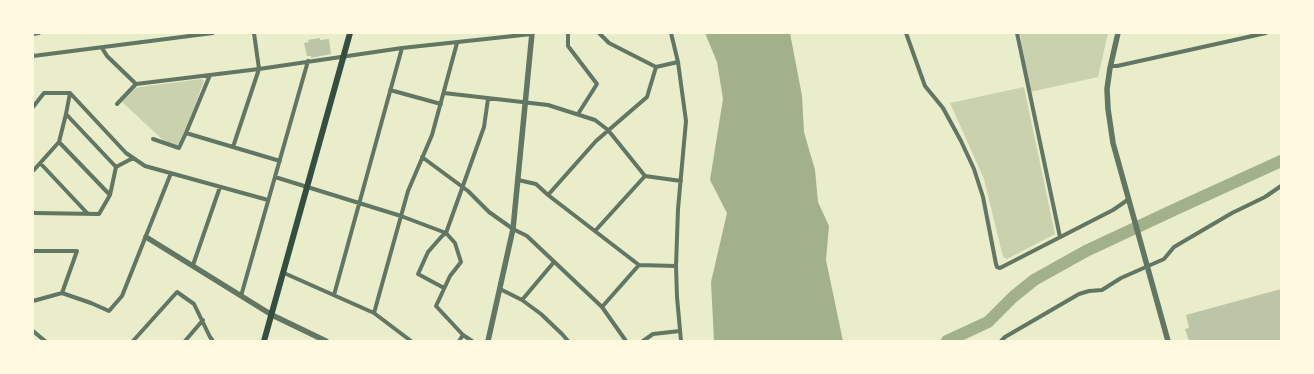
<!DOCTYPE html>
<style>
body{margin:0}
#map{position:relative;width:1314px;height:374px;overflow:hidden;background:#e9edc9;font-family:Commissioner,sans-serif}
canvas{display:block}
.frame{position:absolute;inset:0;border:34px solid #fefae0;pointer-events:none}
</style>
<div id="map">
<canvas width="1314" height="374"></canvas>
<div class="frame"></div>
</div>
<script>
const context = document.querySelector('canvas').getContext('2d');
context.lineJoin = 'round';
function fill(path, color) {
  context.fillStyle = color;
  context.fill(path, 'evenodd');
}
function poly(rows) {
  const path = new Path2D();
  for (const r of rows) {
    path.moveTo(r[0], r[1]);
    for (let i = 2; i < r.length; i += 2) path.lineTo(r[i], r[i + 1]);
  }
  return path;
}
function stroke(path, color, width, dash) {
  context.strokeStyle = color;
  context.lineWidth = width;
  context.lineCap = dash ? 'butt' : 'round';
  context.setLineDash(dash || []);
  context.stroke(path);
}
fill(poly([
 [1020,33,1108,33,1098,77,1030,92],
 [202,79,204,81,180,144,176,145,163,140,122,102,135,89,139,87],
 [1024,87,1055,234,1007,259,1003,257,984,179,950,103]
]), '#cad2ad');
fill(poly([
 [705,33,790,33,802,96,804,132,815,170,818,202,829,226,826,260,843,341,714,341,711,282,727,213,710,180,723,99,717,62]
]), '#a3b18a');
stroke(poly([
 [947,341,988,322,1013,297,1034,280,1086,251,1178,208,1281,161]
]), '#a3b18a', 12);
fill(poly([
 [320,38,320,40,329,39,331,54,311,58,311,56,307,56,304,43,309,42,308,40],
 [1281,289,1281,341,1189,341,1185,329,1189,328,1186,315]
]), '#bcc5a7');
stroke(poly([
 [568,33,568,46,597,84,578,114],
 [599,33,609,43,656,67,678,62],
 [671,33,678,62,686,121,678,209,676,266,677,297,681,341],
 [906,33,925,86,943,108,961,141,974,169,983,197,996,264,997,267,1000,268,1113,210,1129,199],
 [1017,33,1060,237],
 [33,34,39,33],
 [102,48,107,56,136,84],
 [33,56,213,33],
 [1110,66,1117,66,1266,33],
 [210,75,186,133,280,161],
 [390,90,441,104],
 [444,93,548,105,595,120,608,130,645,176,681,181],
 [117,104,136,84,259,69,402,48,532,34],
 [33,107,44,93,70,93,126,153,145,166,268,200],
 [66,114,116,167],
 [153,139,179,148,186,133],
 [59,142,110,195],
 [233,147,259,69,254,33],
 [422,157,468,191,489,212,513,229,527,236,602,307,626,341],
 [41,164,88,214],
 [33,171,59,142,66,114,70,93],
 [275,177,401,216,446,233,455,243,461,262,450,276,436,306,463,335,472,341],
 [518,180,536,184,548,195,639,265,676,266],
 [548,195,596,141,647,97,656,67],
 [33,213,99,214,110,195,116,167,133,158],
 [595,231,645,176],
 [33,251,77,251,62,293],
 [193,265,220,187],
 [284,273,374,313,411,341],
 [444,288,418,274,428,252,442,236,446,233,484,127,488,99],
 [500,289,522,300,541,314,562,334,568,341],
 [334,295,402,48],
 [241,296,308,61],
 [522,300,554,262],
 [33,301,62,293,91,303,109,311,122,296,171,173],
 [602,307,639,265],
 [374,313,408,191,432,135,457,43],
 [33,331,45,341],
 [133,341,177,292,194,304,210,337,213,341],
 [185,341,203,320],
 [459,341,463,335],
 [643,341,653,334,680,331],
 [1001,341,1005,337,1079,294,1089,291,1102,290,1121,278,1164,259,1174,247,1232,213,1265,197,1281,186]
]), '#617663', 4);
stroke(poly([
 [1118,33,1110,68,1107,89,1108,109,1113,143,1168,341],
 [146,237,272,315,326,341],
 [488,341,513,229,532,33]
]), '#617663', 5.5);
stroke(poly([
 [264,341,350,33]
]), '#344e41', 6);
</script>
